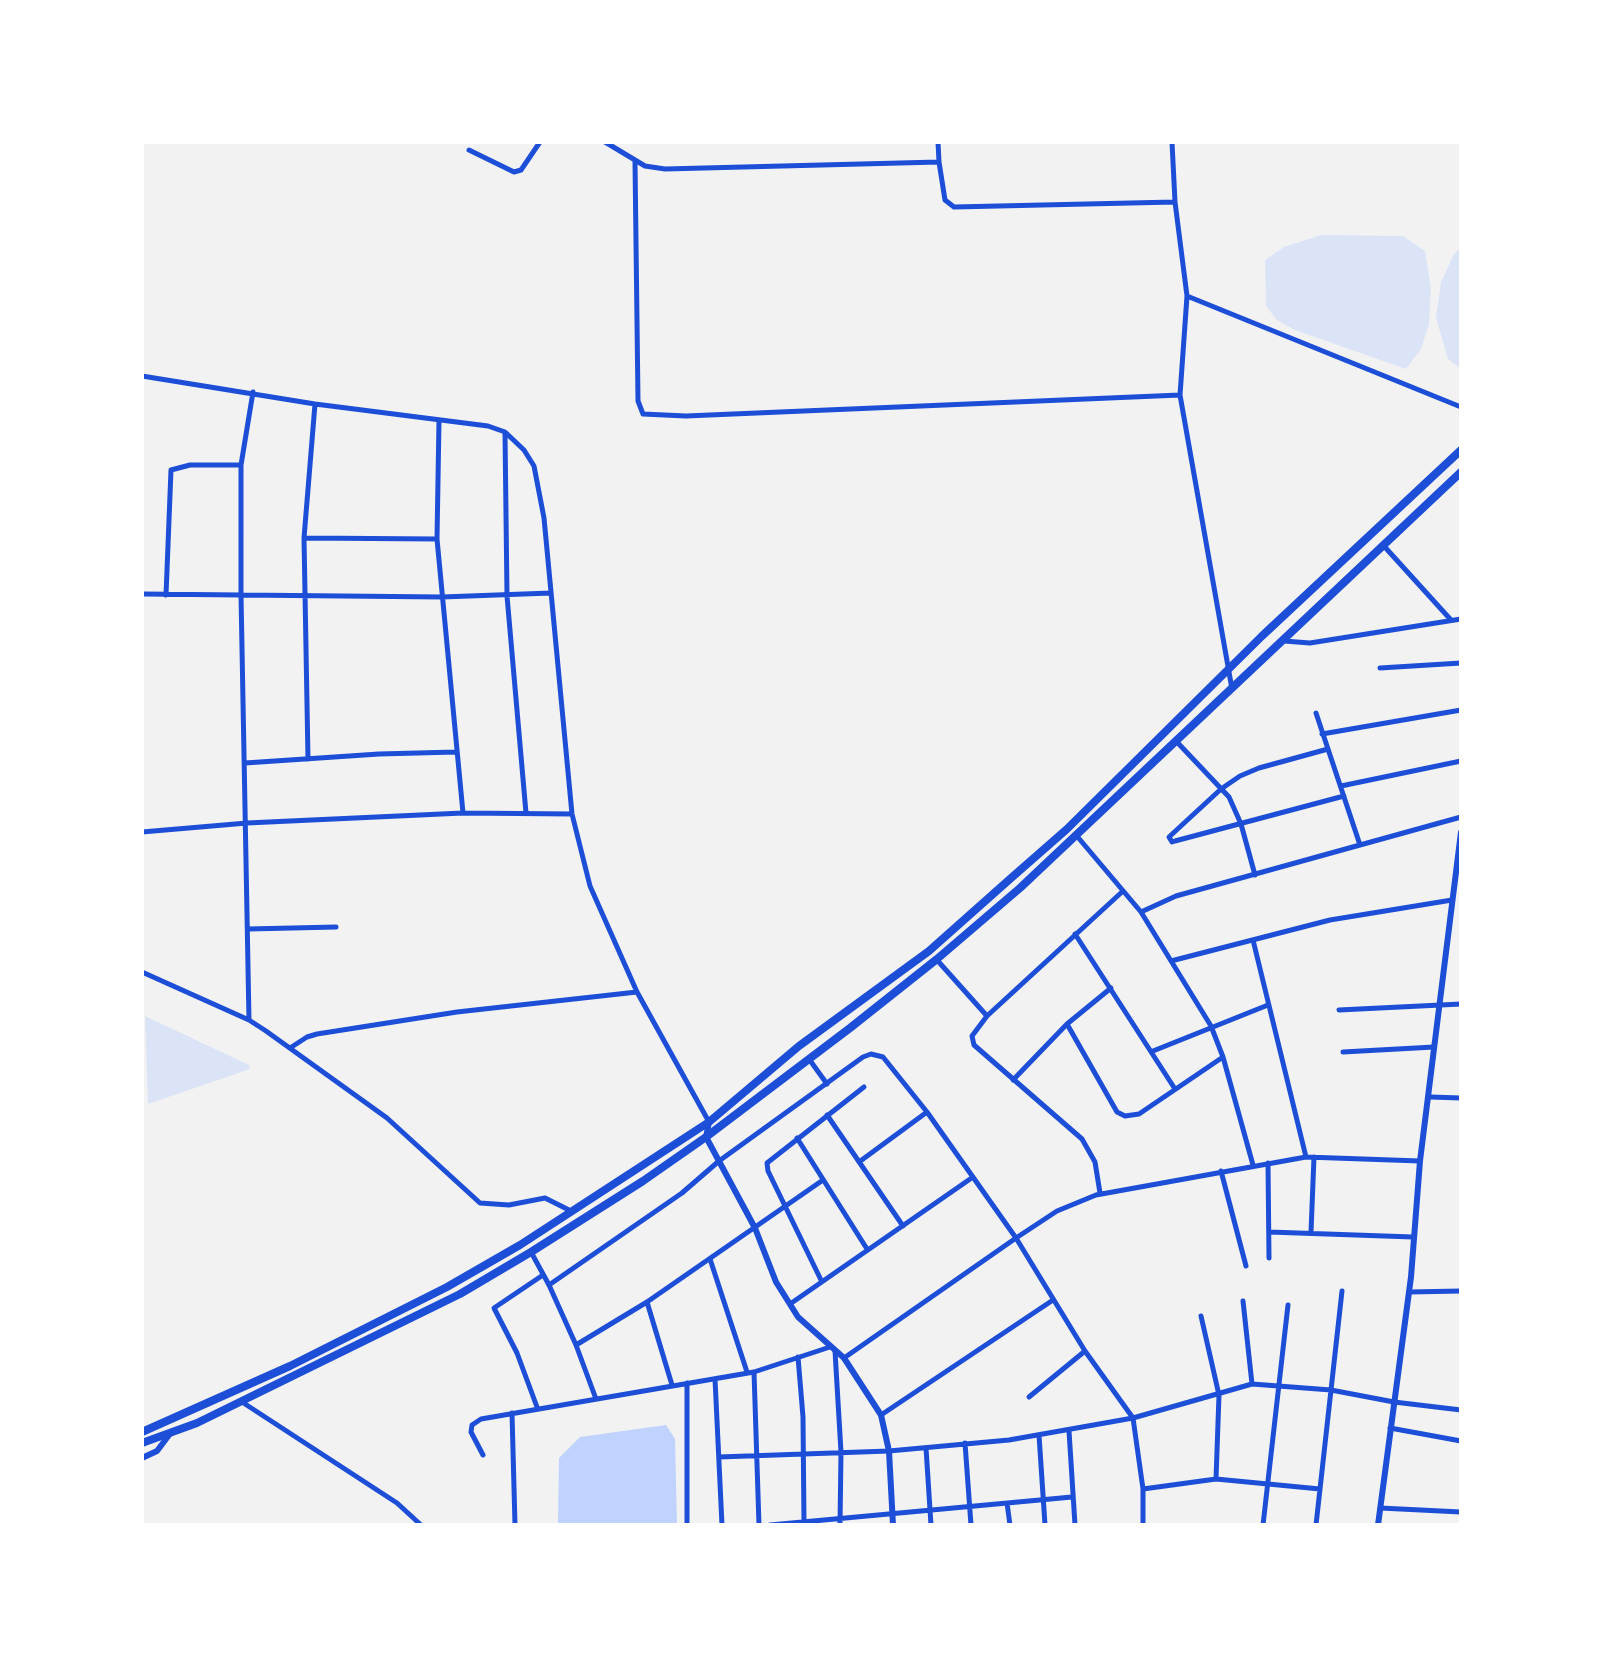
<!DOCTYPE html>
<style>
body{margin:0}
#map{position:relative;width:1603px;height:1667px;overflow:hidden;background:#f2f2f2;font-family:Barlow,sans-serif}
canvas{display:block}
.frame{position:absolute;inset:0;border:144px solid #fff;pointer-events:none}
</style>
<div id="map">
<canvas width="1603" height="1667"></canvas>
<div class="frame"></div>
</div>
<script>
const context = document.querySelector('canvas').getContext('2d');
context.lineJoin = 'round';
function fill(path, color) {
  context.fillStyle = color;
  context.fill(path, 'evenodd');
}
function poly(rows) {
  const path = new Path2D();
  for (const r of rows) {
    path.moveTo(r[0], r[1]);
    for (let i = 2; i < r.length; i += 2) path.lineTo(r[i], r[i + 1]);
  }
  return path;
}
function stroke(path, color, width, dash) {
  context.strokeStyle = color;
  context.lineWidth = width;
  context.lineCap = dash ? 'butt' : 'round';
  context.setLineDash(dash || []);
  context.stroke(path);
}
fill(poly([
 [1321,235,1403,236,1425,251,1431,288,1429,324,1421,349,1406,369,1295,330,1277,320,1266,306,1265,260,1284,247],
 [1461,247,1461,369,1448,359,1436,318,1441,282,1454,254],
 [145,1016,249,1065,250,1069,148,1104]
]), '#dbe4f7');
fill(poly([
 [666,1425,675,1439,677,1525,558,1525,559,1458,580,1437]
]), '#bfd3fe');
stroke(poly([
 [605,142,645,166,665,169,939,162,945,200,954,207,1175,202],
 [938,142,939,162],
 [1172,142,1175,202,1187,296,1180,395,1232,689],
 [469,150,514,172,521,170,540,142],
 [635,162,638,401,643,414,686,416,1180,395],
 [1187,296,1461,407],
 [142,376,315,404,488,426,505,432,524,450,534,466,544,518,572,814,590,886,637,992,709,1122],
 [439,421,437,539,463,813],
 [505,433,507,596,526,813],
 [304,538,437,539],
 [1383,545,1451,620],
 [142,594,442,597,551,593],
 [166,595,171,470,190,465,241,465],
 [1284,641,1310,643,1461,619],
 [1380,668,1461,663],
 [1316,713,1360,845,1461,817],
 [1322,734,1461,710],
 [1176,741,1229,797,1241,824,1255,875],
 [1328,749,1259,768,1240,776,1221,789,1169,837,1172,842,1175,841,1344,796],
 [308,759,304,538,315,404],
 [245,763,379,754,456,752],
 [1341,786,1461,761],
 [142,832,247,823,463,813,572,814],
 [1076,835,1141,912,1211,1026,1223,1057,1253,1165],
 [1141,912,1176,896,1360,845],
 [248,929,336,927],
 [1075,934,1175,1089],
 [1253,940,1306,1157],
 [937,960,987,1016],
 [1171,961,1330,920,1452,900],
 [142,972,249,1020,266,1031,387,1118,480,1203,509,1205,545,1198,573,1212],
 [1339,1010,1461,1004],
 [249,1020,241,595,241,465,253,392],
 [1067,1024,1117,1112,1125,1116,1139,1114,1223,1057],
 [290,1048,307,1037,317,1034,457,1012,637,992],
 [1153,1051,1268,1005],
 [1343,1052,1434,1047],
 [809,1059,827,1084],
 [1013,1080,1067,1024,1111,988],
 [1430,1097,1461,1098],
 [827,1115,903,1226],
 [797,1138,867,1249],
 [859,1162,927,1112],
 [1268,1163,1269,1258],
 [1221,1171,1246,1266],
 [1100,1193,1095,1162,1082,1139,974,1045,972,1036,987,1016,1123,891],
 [1269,1232,1413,1237],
 [1311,1232,1314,1157],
 [531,1252,549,1285,682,1193,719,1161,863,1057,871,1054,883,1057,927,1112,1016,1238,1085,1351,1133,1418,1143,1489,1143,1525],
 [710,1259,747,1372],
 [821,1280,768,1171,767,1163,864,1087],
 [549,1285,576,1345,596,1399],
 [1409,1292,1461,1291],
 [1243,1301,1252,1384],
 [647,1302,672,1385],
 [790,1304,973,1177],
 [576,1345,647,1302,823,1180],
 [835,1351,841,1452,840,1525],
 [798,1357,803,1417,804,1524],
 [844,1358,1016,1238,1057,1211,1096,1195,1306,1157,1420,1161],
 [754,1372,759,1525],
 [715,1379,722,1525],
 [687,1383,687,1525],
 [1029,1397,1085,1351],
 [242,1402,397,1503,421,1525],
 [537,1407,517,1353,494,1308,543,1275],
 [512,1413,515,1525],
 [881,1415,1053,1300],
 [1390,1428,1461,1441],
 [1069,1431,1075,1525],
 [1039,1435,1045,1525],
 [965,1443,971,1525],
 [926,1448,931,1525],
 [483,1455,471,1432,472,1425,481,1419,754,1372,830,1347],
 [719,1457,889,1451,1009,1440,1133,1418,1252,1384,1331,1390,1394,1402,1461,1410],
 [1216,1479,1320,1489],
 [1143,1489,1216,1479,1219,1395,1201,1316],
 [1007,1503,1010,1525],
 [1380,1508,1461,1512],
 [770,1525,1072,1497],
 [1263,1525,1288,1305],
 [1316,1525,1342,1291]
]), '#1d4ed8', 5);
stroke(poly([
 [709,1122,706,1137,755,1228,776,1282,798,1317,844,1358,881,1415,889,1451,893,1525],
 [142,1458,157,1451,169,1435],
 [1378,1525,1411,1277,1420,1161,1461,832]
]), '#1d4ed8', 6);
stroke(poly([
 [142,1432,290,1366,447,1287,520,1245,709,1122,799,1046,929,951,1010,879,1067,829,1262,636,1461,450],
 [142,1443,197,1423,460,1294,531,1252,643,1181,706,1137,850,1028,937,959,1020,888,1461,472]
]), '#1d4ed8', 8);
</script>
